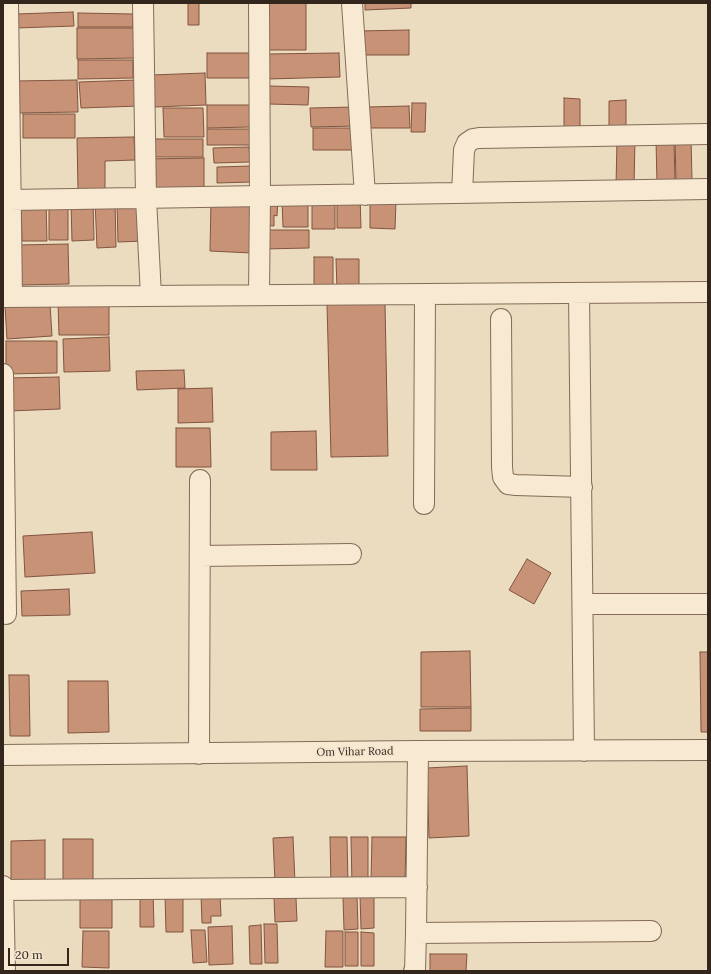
<!DOCTYPE html>
<style>
body{margin:0}
#map{position:relative;width:711px;height:974px;overflow:hidden;background:#ebdbbf;font-family:Lora,serif}
canvas{display:block}
.frame{position:absolute;inset:0;border:4px solid #33261c;pointer-events:none}
.scale{position:absolute;left:8px;top:948px;width:61px;height:18px;box-sizing:border-box;border:2px solid #33261c;border-top:0;padding-left:5px;font-size:12px;line-height:14px;white-space:nowrap;color:#33261c;-webkit-text-stroke:3px #f3e6cf;paint-order:stroke}
</style>
<div id="map">
<canvas width="711" height="974"></canvas>
<div class="frame"></div>
<div class="scale">20 m</div>
</div>
<script>
const context = document.querySelector('canvas').getContext('2d');
context.lineJoin = 'round';
function fill(path, color) {
  context.fillStyle = color;
  context.fill(path, 'evenodd');
}
function poly(rows) {
  const path = new Path2D();
  for (const r of rows) {
    path.moveTo(r[0], r[1]);
    for (let i = 2; i < r.length; i += 2) path.lineTo(r[i], r[i + 1]);
  }
  return path;
}
function stroke(path, color, width, dash) {
  context.strokeStyle = color;
  context.lineWidth = width;
  context.lineCap = dash ? 'butt' : 'round';
  context.setLineDash(dash || []);
  context.stroke(path);
}
function write(font, color, halo, rows, align = 'center') {
  context.font = font + ' Lora,serif';
  context.lineWidth = 3.5;
  context.setLineDash([]);
  context.textBaseline = 'middle';
  context.strokeStyle = halo;
  context.fillStyle = color;
  for (const [text, x, y, turn = 0] of rows) {
    context.save();
    context.translate(x, y);
    context.rotate((+turn || 0) * Math.PI / 180);
    context.textAlign = isNaN(turn) ? turn : align;
    if (halo) context.strokeText(text, 0, 0);
    context.fillText(text, 0, 0);
    context.restore();
  }
}
const building = poly([
 [188,3,199,3,199,25,188,25,188,3],
 [266,3,306,3,306,50,265,50,266,3],
 [365,3,411,3,411,8,365,10,365,3],
 [73,12,74,26,17,28,17,14,73,12],
 [78,13,133,14,133,27,78,27,78,13],
 [77,28,135,28,135,58,77,59,77,28],
 [409,30,409,55,358,55,358,31,409,30],
 [207,53,252,53,252,78,207,78,207,53],
 [339,53,340,77,267,79,267,54,339,53],
 [78,60,133,60,133,78,78,79,78,60],
 [205,73,206,105,154,107,152,75,205,73],
 [77,80,78,112,15,113,15,81,77,80],
 [137,80,139,106,81,108,79,82,137,80],
 [269,86,309,87,308,105,268,104,269,86],
 [564,98,580,99,580,131,564,131,564,98],
 [626,100,626,130,609,130,609,101,626,100],
 [412,103,426,103,425,132,411,132,412,103],
 [207,105,250,105,250,127,207,128,207,105],
 [409,106,410,128,367,128,367,107,409,106],
 [356,107,356,126,311,127,310,108,356,107],
 [163,108,203,108,204,137,164,137,163,108],
 [23,114,75,114,75,138,23,138,23,114],
 [313,128,356,128,356,150,313,150,313,128],
 [207,129,250,129,251,145,207,145,207,129],
 [134,137,135,160,105,161,105,190,78,190,77,138,134,137],
 [691,138,692,181,676,182,675,139,691,138],
 [151,139,203,139,203,157,151,157,151,139],
 [674,139,675,183,657,184,656,140,674,139],
 [617,140,635,140,634,187,616,187,617,140],
 [249,147,250,162,214,163,213,148,249,147],
 [204,158,204,188,147,189,146,159,204,158],
 [251,166,251,182,217,183,217,167,251,166],
 [360,196,361,228,337,228,337,197,360,196],
 [262,199,278,199,277,216,274,215,274,226,261,225,262,199],
 [312,199,335,199,335,229,312,229,312,199],
 [46,200,47,241,22,241,21,201,46,200],
 [115,200,116,247,97,248,95,201,115,200],
 [282,200,308,200,308,227,283,227,282,200],
 [211,201,253,202,252,253,210,251,211,201],
 [370,201,396,201,395,229,370,228,370,201],
 [49,202,68,202,68,240,49,240,49,202],
 [93,202,94,240,72,241,71,203,93,202],
 [117,203,142,203,143,241,118,242,117,203],
 [262,230,309,230,309,248,263,249,262,230],
 [68,244,69,284,19,285,18,245,68,244],
 [314,257,333,257,333,290,314,290,314,257],
 [336,259,359,259,359,290,337,290,336,259],
 [109,301,109,335,59,335,58,302,109,301],
 [385,303,388,456,331,457,327,304,385,303],
 [50,304,52,336,7,339,5,306,50,304],
 [109,337,110,371,64,372,63,339,109,337],
 [6,341,57,341,57,373,6,374,6,341],
 [184,370,185,388,137,390,136,371,184,370],
 [59,377,60,409,9,411,7,378,59,377],
 [212,388,213,422,178,423,178,389,212,388],
 [176,428,210,428,211,467,176,467,176,428],
 [316,431,317,470,271,470,271,432,316,431],
 [92,532,95,573,25,577,23,536,92,532],
 [527,559,551,573,534,604,509,590,527,559],
 [69,589,70,615,22,616,21,591,69,589],
 [470,651,471,707,421,707,421,652,470,651],
 [700,652,708,652,708,732,701,732,700,652],
 [9,675,29,675,30,736,10,736,9,675],
 [68,681,108,681,109,732,68,733,68,681],
 [471,708,471,731,420,731,420,709,471,708],
 [467,766,469,836,429,838,427,768,467,766],
 [293,837,295,882,275,883,273,838,293,837],
 [330,837,347,837,348,885,331,885,330,837],
 [351,837,368,837,368,886,352,886,351,837],
 [372,837,406,837,405,881,371,881,372,837],
 [63,839,93,839,93,884,63,884,63,839],
 [45,840,45,886,11,886,11,841,45,840],
 [153,892,154,927,140,927,140,893,153,892],
 [220,894,221,916,211,916,211,923,202,923,201,895,220,894],
 [165,895,183,895,183,932,166,932,165,895],
 [360,895,374,895,374,928,361,929,360,895],
 [80,896,112,896,112,928,80,928,80,896],
 [343,897,357,897,358,929,344,930,343,897],
 [274,898,296,898,297,921,275,922,274,898],
 [264,924,277,924,278,963,265,963,264,924],
 [261,925,262,964,250,964,249,926,261,925],
 [232,926,233,964,209,965,208,927,232,926],
 [191,930,205,930,207,962,193,963,191,930],
 [83,931,109,931,109,968,82,967,83,931],
 [326,931,343,931,343,967,325,967,326,931],
 [345,932,358,932,358,966,345,966,345,932],
 [361,932,374,933,374,966,361,966,361,932],
 [430,954,467,954,466,971,430,971,430,954]
]);
fill(building, '#c89277');
stroke(building, '#81543f', 1);
const minor = poly([
 [8,3,12,297],
 [143,3,146,198,151,296],
 [352,3,365,195],
 [462,193,464,150,467,143,473,139,479,138,708,134],
 [10,200,708,189],
 [579,293,584,751],
 [259,295,260,196,259,3],
 [3,297,708,292],
 [501,319,502,467,503,477,508,484,516,485,582,487],
 [3,374,6,614],
 [424,504,425,294],
 [200,556,351,554],
 [583,604,708,604],
 [199,754,200,480],
 [3,755,418,751,708,750],
 [3,886,5,971],
 [3,890,417,887],
 [416,933,651,931],
 [414,971,415,971,416,933,418,751]
]);
stroke(minor, '#836c59', 22);
stroke(minor, '#f7e9d2', 20);
write('11px', '#33261c', '#f3e6cf', [
 ["Om Vihar Road",355,752,-1]
]);
</script>
